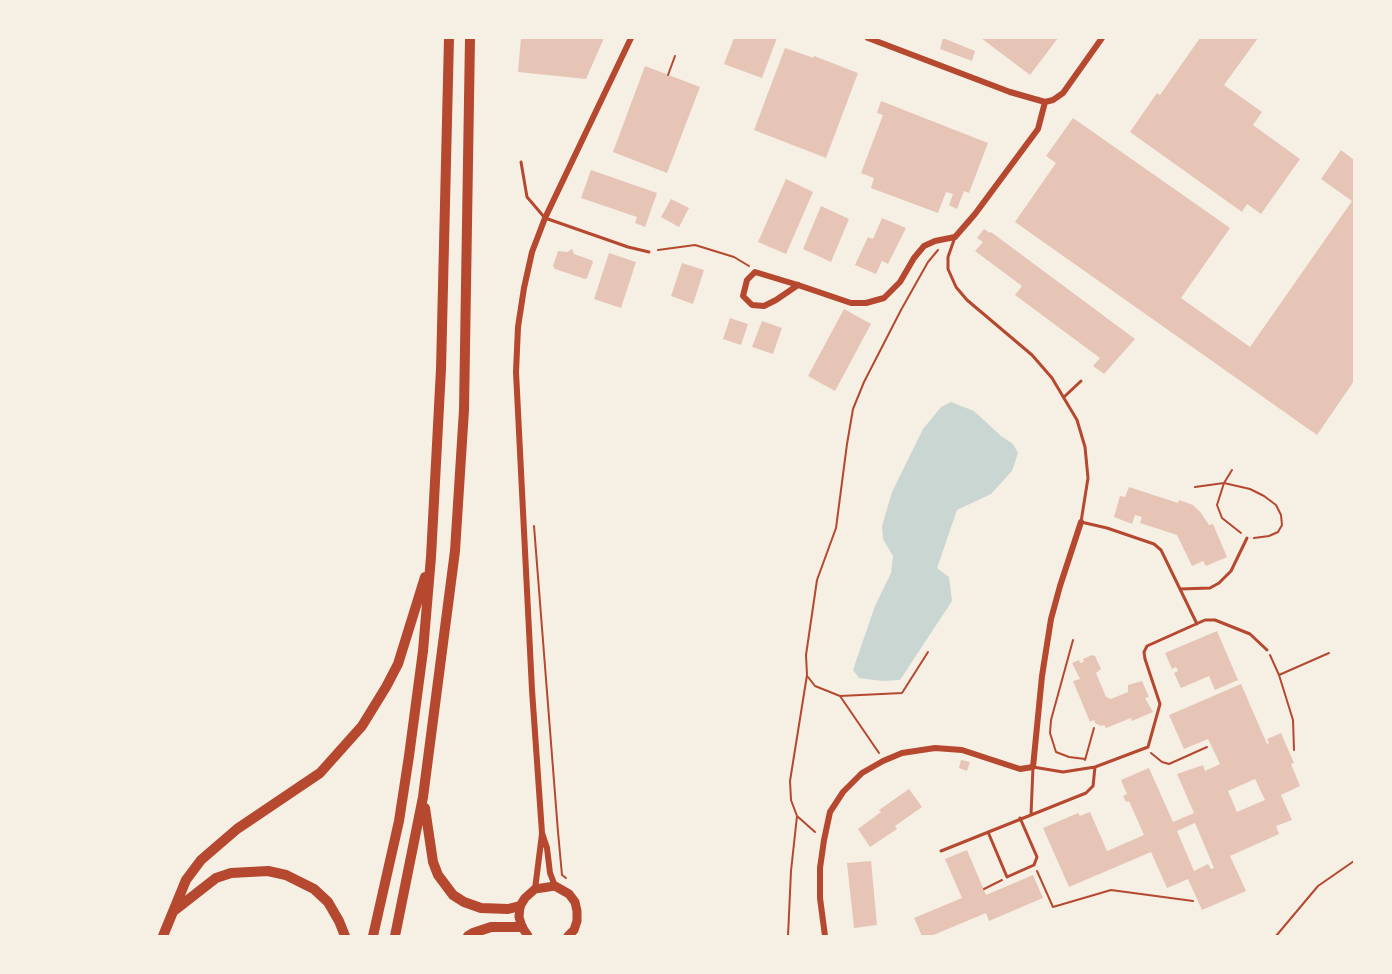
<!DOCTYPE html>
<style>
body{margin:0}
#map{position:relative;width:1392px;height:974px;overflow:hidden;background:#f6efe4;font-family:Spectral,serif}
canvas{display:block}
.frame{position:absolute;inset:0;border:39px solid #f6efe4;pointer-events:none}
</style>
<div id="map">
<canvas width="1392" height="974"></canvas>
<div class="frame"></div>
</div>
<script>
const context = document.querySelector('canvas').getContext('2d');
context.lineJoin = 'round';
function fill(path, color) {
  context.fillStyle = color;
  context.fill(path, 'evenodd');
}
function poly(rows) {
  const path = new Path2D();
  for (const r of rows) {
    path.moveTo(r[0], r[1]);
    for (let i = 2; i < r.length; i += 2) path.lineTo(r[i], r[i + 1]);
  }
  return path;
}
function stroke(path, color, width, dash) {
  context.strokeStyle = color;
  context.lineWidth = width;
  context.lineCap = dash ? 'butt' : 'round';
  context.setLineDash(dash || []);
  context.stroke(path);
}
fill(poly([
 [951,402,974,411,1001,436,1013,444,1018,453,1012,471,991,494,957,510,937,568,949,577,952,601,900,680,883,681,859,678,853,670,875,606,891,573,893,556,883,539,882,526,892,492,923,429,941,407]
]), '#c9d6d2');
fill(poly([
 [521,38,604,38,586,79,518,72],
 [734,38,777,38,762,78,724,64],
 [943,38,975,51,972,61,940,49],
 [981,38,1058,38,1030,75],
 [1200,38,1258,38,1224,85,1262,112,1253,125,1300,159,1261,214,1247,204,1242,212,1130,132,1157,93,1160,95],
 [785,48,811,57,813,58,814,56,858,73,826,158,754,130],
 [645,66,700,87,667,173,613,152],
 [881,101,988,143,969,193,964,191,957,209,949,205,953,194,946,192,938,213,871,188,874,178,861,173,883,115,877,113],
 [1073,118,1230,228,1181,298,1250,347,1352,201,1321,179,1341,150,1354,160,1354,381,1317,435,1015,222,1056,163,1046,156],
 [591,170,657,193,645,227,635,223,637,217,581,198],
 [786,179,813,192,786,254,758,242],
 [671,199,689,208,679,227,661,217],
 [821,206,849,219,831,262,803,249],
 [882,218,906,228,888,264,882,261,876,274,855,265,868,237,873,239],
 [984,229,990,233,991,232,1135,339,1104,374,1093,366,1100,358,1015,295,1022,286,975,251,983,242,977,238],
 [572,249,574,254,591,260,593,262,587,278,585,279,555,269,553,266,558,251,567,252],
 [609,253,636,262,621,308,594,299],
 [682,263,704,270,693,304,671,296],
 [844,309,871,324,835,391,808,376],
 [730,318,748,324,741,345,723,339],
 [762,321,782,328,773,354,752,347],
 [1129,487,1178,503,1179,500,1193,505,1201,513,1209,525,1213,524,1227,557,1206,566,1203,561,1192,566,1177,535,1140,523,1142,517,1135,515,1132,524,1114,517,1120,496,1125,497],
 [1217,631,1238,680,1215,690,1209,676,1181,688,1174,673,1178,671,1176,667,1172,669,1165,653],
 [1092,655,1095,656,1101,669,1096,673,1106,697,1111,699,1128,692,1128,685,1142,681,1149,697,1145,698,1153,712,1132,721,1131,718,1106,728,1104,725,1101,726,1095,723,1094,720,1090,722,1073,681,1080,679,1072,663,1079,660,1080,663,1084,662,1083,659],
 [1241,684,1267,744,1269,743,1267,739,1281,733,1294,763,1291,764,1300,786,1281,795,1292,820,1276,826,1279,834,1230,856,1246,891,1202,910,1188,879,1167,888,1151,852,1069,887,1043,828,1078,813,1080,816,1090,812,1107,851,1144,835,1129,801,1126,802,1123,796,1127,794,1121,780,1149,768,1173,822,1194,813,1177,774,1203,765,1205,771,1220,764,1208,739,1184,749,1169,715],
 [1255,779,1265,800,1237,812,1228,791],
 [1195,823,1214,868,1211,869,1208,864,1194,871,1177,831],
 [961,760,970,762,967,771,959,768],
 [909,789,922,807,895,826,897,829,870,847,858,829,881,812,879,810],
 [967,850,986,895,1033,875,1043,898,989,921,986,913,931,936,922,936,914,918,962,898,945,859],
 [871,861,877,925,854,928,847,863]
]), '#e6c5b7');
stroke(poly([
 [668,75,675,56],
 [658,250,695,245,734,257,749,266],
 [1232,470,1224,483,1217,505,1222,518,1241,533],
 [1195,487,1224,483,1250,489,1264,496,1276,505,1281,515,1282,525,1278,532,1269,536,1254,538],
 [534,526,558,832,562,875,566,878],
 [1073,640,1051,720,1050,733,1056,752,1069,757,1085,759],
 [1270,655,1279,675,1293,720,1294,750],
 [1279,675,1329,653],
 [808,677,815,686,840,696,879,753],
 [840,696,902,693,928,652],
 [1151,753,1162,762,1169,764,1207,747],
 [1085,760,1094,728],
 [797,816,815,832],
 [1037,871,1053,907,1111,890,1193,901],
 [984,889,1002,880],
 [788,936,791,871,797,816,791,800,790,781,807,675,806,655,817,580,836,528,847,444,853,409,864,382,901,310,928,262,938,250],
 [1276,936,1318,886,1354,861]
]), '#b5482f', 2);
stroke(poly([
 [521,162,527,197,545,218,628,247,649,252],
 [955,237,948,257,948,269,956,287,967,300,1032,355,1052,378,1077,420,1085,447,1088,478,1081,522,1107,528,1154,544,1161,550,1197,624],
 [1064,397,1081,381],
 [1180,589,1210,588,1219,583,1231,571,1247,538],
 [1031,815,1033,767,1063,772,1095,767,1148,747,1160,704,1145,659,1144,652,1147,646,1205,620,1215,620,1250,634,1267,650],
 [988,832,1007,877,1034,865,1037,857,1020,818],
 [941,851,1086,793,1093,786,1095,767]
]), '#b5482f', 3);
stroke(poly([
 [868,38,1010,92,1045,102,1053,100,1063,93,1102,38],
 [798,285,776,300,764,306,752,305,743,296,747,280,755,272,798,285,851,303,866,303,884,298,900,282,914,258,924,246,935,241,955,237,975,214,1038,129,1045,102],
 [555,886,550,873,547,848,542,833,532,690,516,372,518,327,524,288,532,252,545,218,631,38],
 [535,889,542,834],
 [825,936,820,898,820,868,824,840,830,812,843,792,862,773,883,761,902,753,935,748,962,750,1020,769,1033,767,1042,676,1051,619,1060,586,1081,522]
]), '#b5482f', 6);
stroke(poly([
 [528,936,522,927,519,917,520,906,525,898,535,889,555,886,569,894,575,902,577,911,577,921,574,930,568,936]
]), '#b5482f', 9);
stroke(poly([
 [425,808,433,862,438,875,453,895,464,902,481,908,508,909,520,906],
 [175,910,216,878,231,873,268,871,286,875,314,889,328,902,339,921,345,936],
 [163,936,186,880,201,860,237,829,320,773,362,726,386,687,398,664,425,577],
 [373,936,399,821,409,756,423,651,431,557,441,369,449,38],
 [395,936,423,797,455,551,464,410,470,38],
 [468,936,473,933,491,927,522,927]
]), '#b5482f', 10);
</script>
